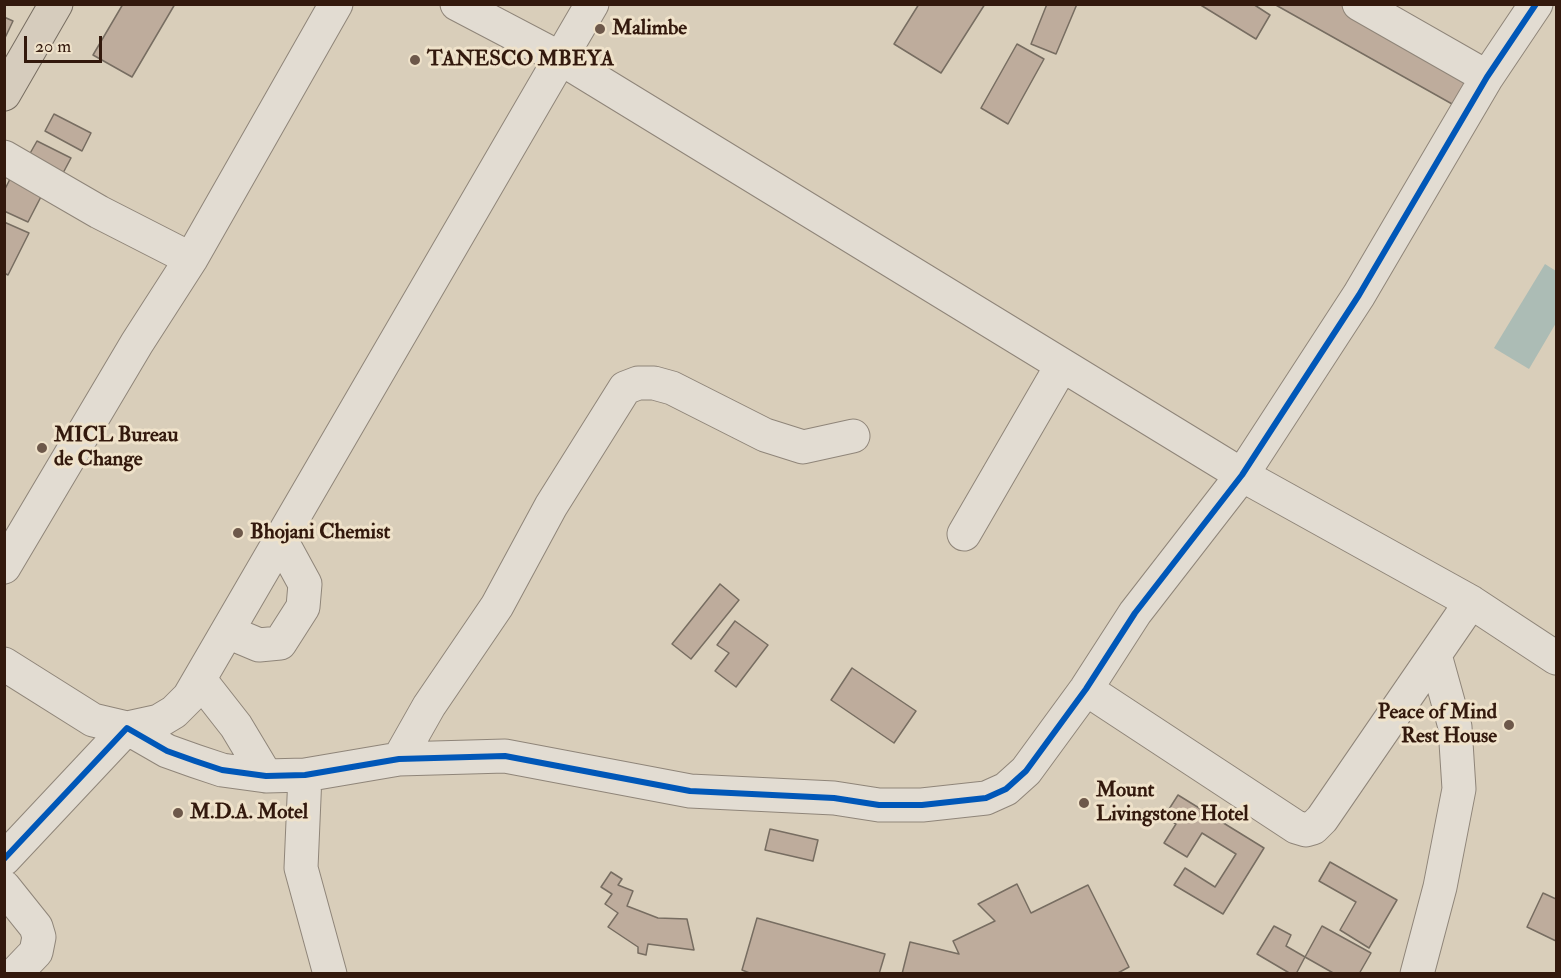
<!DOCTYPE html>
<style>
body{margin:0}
#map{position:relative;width:1561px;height:978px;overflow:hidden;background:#d9ceba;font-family:"IM FELL Double Pica",serif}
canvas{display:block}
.frame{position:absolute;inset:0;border:6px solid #33190d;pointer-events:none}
.scale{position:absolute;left:24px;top:36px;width:78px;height:27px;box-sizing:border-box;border:3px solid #33190d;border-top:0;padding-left:8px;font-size:18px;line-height:21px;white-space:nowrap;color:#33190d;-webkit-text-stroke:4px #efe2ca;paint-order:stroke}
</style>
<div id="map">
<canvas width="1561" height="978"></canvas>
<div class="frame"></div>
<div class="scale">20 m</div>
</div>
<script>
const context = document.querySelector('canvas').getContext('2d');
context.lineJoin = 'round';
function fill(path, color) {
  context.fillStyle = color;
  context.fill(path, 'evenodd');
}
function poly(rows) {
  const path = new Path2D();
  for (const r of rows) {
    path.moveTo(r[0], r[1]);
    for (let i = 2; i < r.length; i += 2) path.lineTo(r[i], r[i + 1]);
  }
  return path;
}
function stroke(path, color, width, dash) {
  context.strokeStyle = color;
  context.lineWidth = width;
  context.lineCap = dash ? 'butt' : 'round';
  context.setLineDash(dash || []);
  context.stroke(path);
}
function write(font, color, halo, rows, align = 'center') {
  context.font = font + ' "IM FELL Double Pica",serif';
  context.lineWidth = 6;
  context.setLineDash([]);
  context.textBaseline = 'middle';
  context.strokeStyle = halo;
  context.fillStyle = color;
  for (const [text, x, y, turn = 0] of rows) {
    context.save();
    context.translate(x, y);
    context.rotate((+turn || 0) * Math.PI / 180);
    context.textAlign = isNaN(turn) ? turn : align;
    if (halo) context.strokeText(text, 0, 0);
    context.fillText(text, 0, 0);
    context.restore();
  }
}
fill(poly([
 [1545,264,1556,271,1556,323,1529,369,1494,348]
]), '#acbcb5');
const building = poly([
 [123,4,175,4,132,77,93,55,123,4],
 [919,4,985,4,941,73,894,44,919,4],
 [1047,4,1077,4,1056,54,1031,44,1047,4],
 [1199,4,1253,4,1270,15,1256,39,1199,4],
 [1274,4,1365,4,1483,70,1461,109,1274,4],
 [4,17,13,21,4,40,4,17],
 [1017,44,1044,59,1008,124,981,108,1017,44],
 [54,114,91,133,82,151,45,131,54,114],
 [37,141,71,158,62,175,28,157,37,141],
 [14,171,46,187,28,222,4,211,4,191,14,171],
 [4,222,29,233,8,275,4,273,4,222],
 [720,584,739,600,691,659,672,644,720,584],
 [735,621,768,645,736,687,715,671,729,653,717,645,735,621],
 [852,668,916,711,894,743,831,700,852,668],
 [1178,795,1264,848,1223,914,1174,885,1185,868,1215,887,1236,854,1202,833,1187,857,1164,843,1176,824,1164,817,1178,795],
 [770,829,818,840,813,861,765,850,770,829],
 [1330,862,1397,900,1369,948,1340,930,1356,902,1319,881,1330,862],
 [611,872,622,879,618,885,633,891,627,906,658,918,687,919,694,950,648,944,646,955,638,953,638,947,608,927,618,913,605,904,612,894,601,887,611,872],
 [1017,884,1031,913,1088,885,1129,967,1116,974,902,974,910,942,959,954,953,941,995,921,978,904,1017,884],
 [1543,893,1556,899,1556,941,1527,927,1543,893],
 [757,918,885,954,879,974,752,974,742,970,757,918],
 [1274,926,1291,935,1286,946,1305,957,1296,974,1291,974,1257,954,1274,926],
 [1322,926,1371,953,1359,974,1335,974,1305,957,1322,926]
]);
fill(building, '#beac9c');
stroke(building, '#776d61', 1.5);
const minor = poly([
 [457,4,560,58,1242,475,1471,602,1556,658],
 [1359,4,1487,77],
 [4,157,99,212,191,259],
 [964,534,1062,365],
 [4,567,137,343,191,259,336,4],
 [228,632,259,645,280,643,303,607,305,584,281,540],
 [4,664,93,720,127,728,159,721,174,712,189,697,592,4],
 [200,680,236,726,266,776],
 [1086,689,1296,827,1306,830,1313,828,1322,819,1471,602],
 [399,759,429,706,497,606,551,506,625,388,638,383,654,383,672,388,765,435,803,447,853,436],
 [305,775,301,868,330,974],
 [4,859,127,728,167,751,195,761,222,770,266,776,305,775,399,759,505,756,690,791,834,798,879,805,922,805,986,798,1006,789,1026,771,1086,689,1135,613,1242,475,1359,295,1487,77,1536,4],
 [4,887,36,927,39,937,36,952,15,974],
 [1417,974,1440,887,1459,789,1455,727,1435,655]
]);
const major = poly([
 [4,94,56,4]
]);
stroke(minor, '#8f8579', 35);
stroke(major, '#776d61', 35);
stroke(minor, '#e2dcd2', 33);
stroke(major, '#d6ccbd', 33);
stroke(poly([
 [4,859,127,728,167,751,195,761,222,770,266,776,305,775,399,759,505,756,690,791,834,798,879,805,922,805,986,798,1006,789,1026,771,1086,689,1135,613,1242,475,1359,295,1487,77,1536,4]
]), '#0057b8', 6);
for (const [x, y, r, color] of [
 [600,29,6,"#6d584a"],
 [415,60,6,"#6d584a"],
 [42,448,6,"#6d584a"],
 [238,533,6,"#6d584a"],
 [1509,725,6,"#6d584a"],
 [1084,803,6,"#6d584a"],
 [178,813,6,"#6d584a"]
]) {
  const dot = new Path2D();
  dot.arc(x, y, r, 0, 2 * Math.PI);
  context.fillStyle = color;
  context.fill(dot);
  stroke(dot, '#efe2ca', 2);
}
write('bold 21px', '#33190d', '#efe2ca', [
 ["Malimbe",612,29],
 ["TANESCO MBEYA",427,60],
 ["MICL Bureau",54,436],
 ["de Change",54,460],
 ["Bhojani Chemist",250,533],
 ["Peace of Mind",1497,713,"right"],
 ["Rest House",1497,737,"right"],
 ["Mount",1096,791],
 ["Livingstone Hotel",1096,815],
 ["M.D.A. Motel",190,813]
], 'left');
</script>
